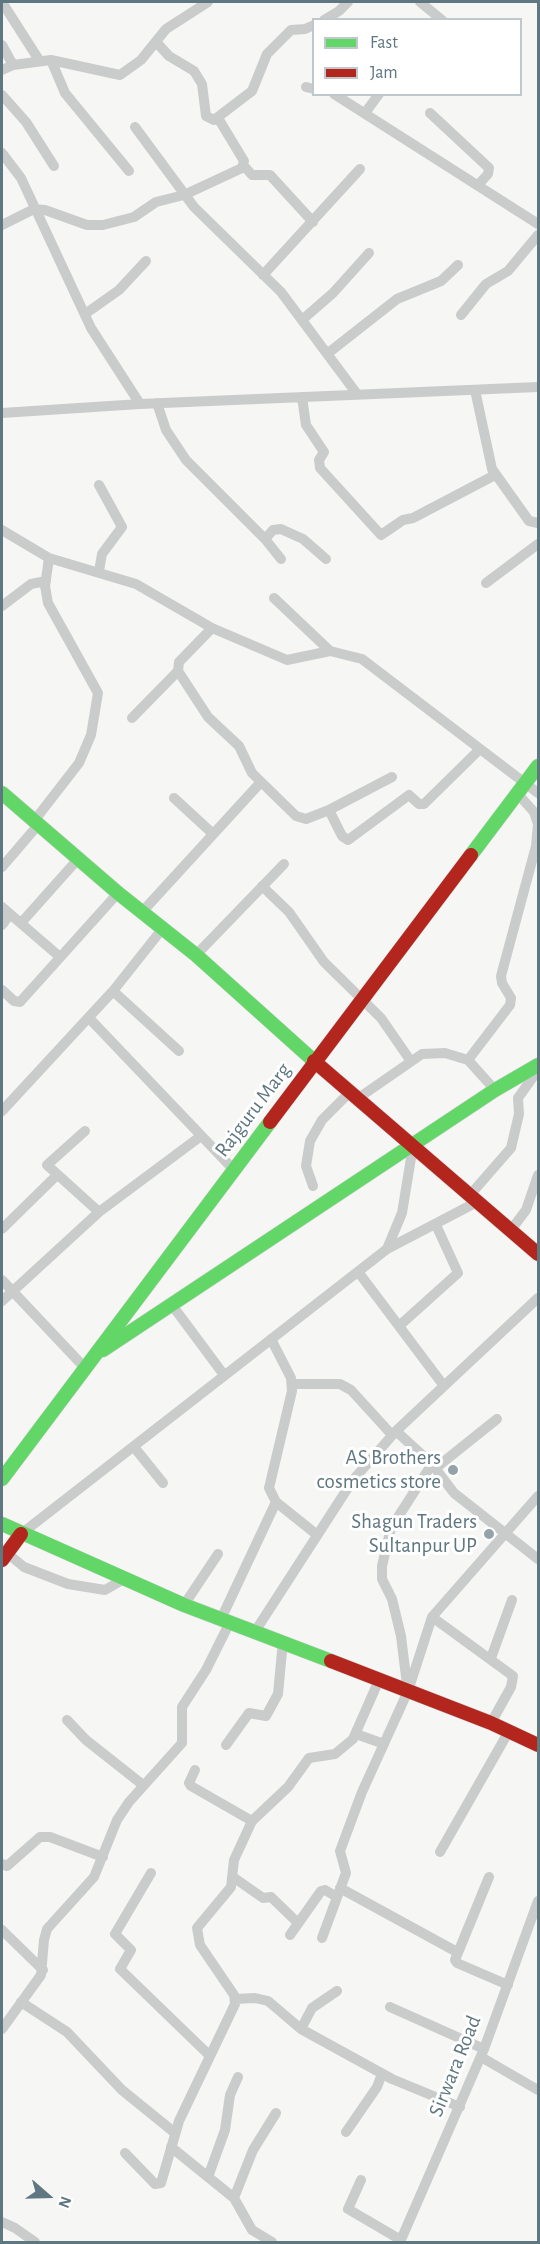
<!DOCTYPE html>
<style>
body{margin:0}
#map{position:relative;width:540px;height:2244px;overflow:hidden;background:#f6f6f4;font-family:"Alegreya Sans",sans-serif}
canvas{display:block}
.frame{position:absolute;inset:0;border:3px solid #5f7781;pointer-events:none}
.legend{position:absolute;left:312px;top:18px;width:210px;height:78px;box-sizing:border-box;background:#fff;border:2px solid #bfc9cd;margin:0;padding:8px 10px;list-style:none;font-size:18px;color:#5f7781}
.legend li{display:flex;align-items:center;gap:12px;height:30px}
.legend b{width:30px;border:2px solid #bfc9cd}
.north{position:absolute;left:18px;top:2166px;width:60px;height:60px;-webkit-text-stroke:4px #fff;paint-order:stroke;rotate:110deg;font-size:16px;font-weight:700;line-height:24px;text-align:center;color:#5f7781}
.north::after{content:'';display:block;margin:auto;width:21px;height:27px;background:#5f7781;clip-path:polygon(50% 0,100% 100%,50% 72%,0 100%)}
</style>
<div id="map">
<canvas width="540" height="2244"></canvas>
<div class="frame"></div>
<ul class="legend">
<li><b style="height:8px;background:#63d668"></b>Fast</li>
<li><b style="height:8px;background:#b3261e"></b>Jam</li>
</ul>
<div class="north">N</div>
</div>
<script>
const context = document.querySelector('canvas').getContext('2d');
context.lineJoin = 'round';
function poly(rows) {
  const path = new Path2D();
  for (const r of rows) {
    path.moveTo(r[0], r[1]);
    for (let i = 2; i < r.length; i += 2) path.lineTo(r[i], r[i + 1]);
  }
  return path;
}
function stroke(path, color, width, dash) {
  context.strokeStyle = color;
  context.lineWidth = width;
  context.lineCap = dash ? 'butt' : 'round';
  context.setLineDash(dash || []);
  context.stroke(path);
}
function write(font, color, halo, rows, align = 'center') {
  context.font = font + ' "Alegreya Sans",sans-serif';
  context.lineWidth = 6;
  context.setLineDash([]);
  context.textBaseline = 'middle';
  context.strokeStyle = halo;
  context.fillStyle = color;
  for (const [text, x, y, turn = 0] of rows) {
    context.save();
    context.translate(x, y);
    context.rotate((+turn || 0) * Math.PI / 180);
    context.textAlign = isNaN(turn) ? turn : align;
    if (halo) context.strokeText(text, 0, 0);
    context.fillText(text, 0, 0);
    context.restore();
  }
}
const fast = poly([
 [2,793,118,893,196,955,314,1061],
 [471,855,538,766],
 [103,1350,495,1090,538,1065],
 [2,1479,270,1122],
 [2,1524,184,1605,331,1661]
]);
const jam = poly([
 [314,1061,538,1254],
 [270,1122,471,855],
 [2,1560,21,1534],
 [331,1661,491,1723,538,1745]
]);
stroke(fast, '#d2d4d4', 15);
stroke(jam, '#d2d4d4', 15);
stroke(poly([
 [2,2,39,60],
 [420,2,442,20],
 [324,20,339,11,348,2],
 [156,42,169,56,194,71,202,84,206,116,214,120,252,91,267,54,291,30,305,29,314,25],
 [2,45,13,65],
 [51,60,65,93,129,171],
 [2,70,13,65,51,60,120,75,141,60,166,29,208,2],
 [306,87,314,89],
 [334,94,538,224],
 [2,95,26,122,54,166],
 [365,113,379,94],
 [430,113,489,168,488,174,478,185],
 [135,127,194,207,281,292,357,394],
 [2,153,21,178,91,328,140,404],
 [244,166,252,175,270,175,313,222],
 [2,225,34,209,45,210,87,225,103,225,134,217,156,202,184,195,242,168,244,161,218,118],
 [263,275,360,169],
 [85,314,119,290,146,261],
 [461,315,486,284,508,271,538,235],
 [302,320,333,293,369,253],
 [327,354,397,299,441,281,458,265],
 [475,390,492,469,529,521,538,523],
 [302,397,306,425,324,452,319,460,320,468,381,535,403,520,413,518,495,475],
 [157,403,166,430,186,460,265,539,281,559],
 [2,413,140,404,538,387],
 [2,530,49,558,136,584,212,628,287,660,330,651,362,659,538,793],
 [265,539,273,530,281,529,303,539,326,559],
 [99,571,102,554,122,527,99,485],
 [486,583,538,544],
 [274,598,330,651],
 [2,606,31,584,46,581],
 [212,628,179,662,178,671,208,717,239,746,252,773,296,816,306,819,329,810,392,777],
 [132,718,178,671],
 [174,798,212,833],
 [329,810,342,836,348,840,409,795,419,804,424,804,480,749],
 [34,821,79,763,91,735,98,693,48,603,45,586,49,558],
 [2,867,38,825],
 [262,886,289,912,324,962,381,1018,410,1060],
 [2,907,60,957],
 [142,912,261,782],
 [21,923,78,859],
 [2,925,10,914],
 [196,955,284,864],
 [2,990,14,1001,20,1002,118,893],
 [113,991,179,1051],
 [89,1018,234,1170],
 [468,1060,495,1090],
 [357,1099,422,1054,445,1053,468,1060,510,1005,511,998,502,983,501,976,536,846,538,824,534,812,517,793],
 [2,1111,113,991,163,928],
 [85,1131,47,1165,99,1212],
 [313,1186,306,1166,310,1141,322,1120,350,1092],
 [470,1195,511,1148,519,1114,518,1098,538,1070],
 [2,1229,57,1175],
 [511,1230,526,1210,538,1175],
 [387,1249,477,1202],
 [2,1280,85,1368],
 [2,1301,99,1212,201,1136],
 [172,1305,224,1375],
 [399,1326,458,1273,436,1225],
 [292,1384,340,1384,351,1390,392,1435],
 [444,1386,538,1298],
 [396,1431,432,1464,391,1528,382,1566,382,1579,392,1599,401,1636,407,1685],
 [134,1447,163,1483],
 [432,1464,454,1493,538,1559],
 [437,1467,497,1419],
 [276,1502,316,1534],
 [21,1534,387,1249,402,1213,413,1146],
 [7,1553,24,1567,68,1584,105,1590,124,1579],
 [184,1605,218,1554],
 [432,1617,513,1676,511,1687,491,1723],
 [221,1619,276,1502,269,1488,292,1391,291,1378,271,1339],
 [256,1630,353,1480,396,1431,444,1386,359,1273],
 [491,1658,512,1600],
 [67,1720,86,1740,143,1785],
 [356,1734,384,1744],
 [226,1745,249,1713,266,1716,278,1694,283,1641],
 [195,1770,189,1783,191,1786,252,1821],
 [440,1852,509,1731],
 [2,1864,7,1866,40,1837,50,1837,103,1857],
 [151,1873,115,1934,131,1950,120,1969,209,2055],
 [233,1877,263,1898,271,1897,298,1923],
 [489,1877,455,1960,457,1963,508,1985],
 [340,1888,457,1952],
 [2,1930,43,1970],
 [290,1935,321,1891,325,1890,337,1897],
 [322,1938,346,1873,340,1851,362,1792,408,1691,432,1617,538,1496],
 [235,1999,255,1998,268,2001,301,2029,392,2079,460,2107],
 [21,2002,67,2032,122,2090,175,2133],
 [390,2007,484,2049],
 [2,2029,41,1975,44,1940,47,1929,94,1877,117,1820,129,1802,182,1743,182,1707,206,1670,230,1622],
 [301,2029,312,2008,337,1991],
 [481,2057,538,2090],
 [346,2132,377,2087,382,2074],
 [171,2147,234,2198,252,2230,272,2242],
 [125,2153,155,2184,161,2183,179,2121,235,2004,234,1995,200,1945,197,1928,231,1887,234,1860,252,1821,288,1787,309,1758,335,1754,353,1739,379,1680],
 [208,2177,225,2130,230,2095,238,2077],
 [361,2180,348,2209,401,2240],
 [234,2198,253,2150,276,2113],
 [2,2222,15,2228,35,2242],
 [400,2242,484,2049,538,1901]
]), '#cacccc', 10);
stroke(fast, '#63d668', 14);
stroke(jam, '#b3261e', 14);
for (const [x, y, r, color] of [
 [453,1470,6,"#94a3a9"],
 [489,1534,6,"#94a3a9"]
]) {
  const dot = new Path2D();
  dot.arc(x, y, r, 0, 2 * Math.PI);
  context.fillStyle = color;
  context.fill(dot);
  stroke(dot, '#fff', 2);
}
write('21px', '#5f7781', '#fff', [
 ["Rajguru Marg",253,1110,-53],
 ["Sirwara Road",455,2066,-68]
]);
write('21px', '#5f7781', '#fff', [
 ["AS Brothers",441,1458],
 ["cosmetics store",441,1482],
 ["Shagun Traders",477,1522],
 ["Sultanpur UP",477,1546]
], 'right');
</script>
